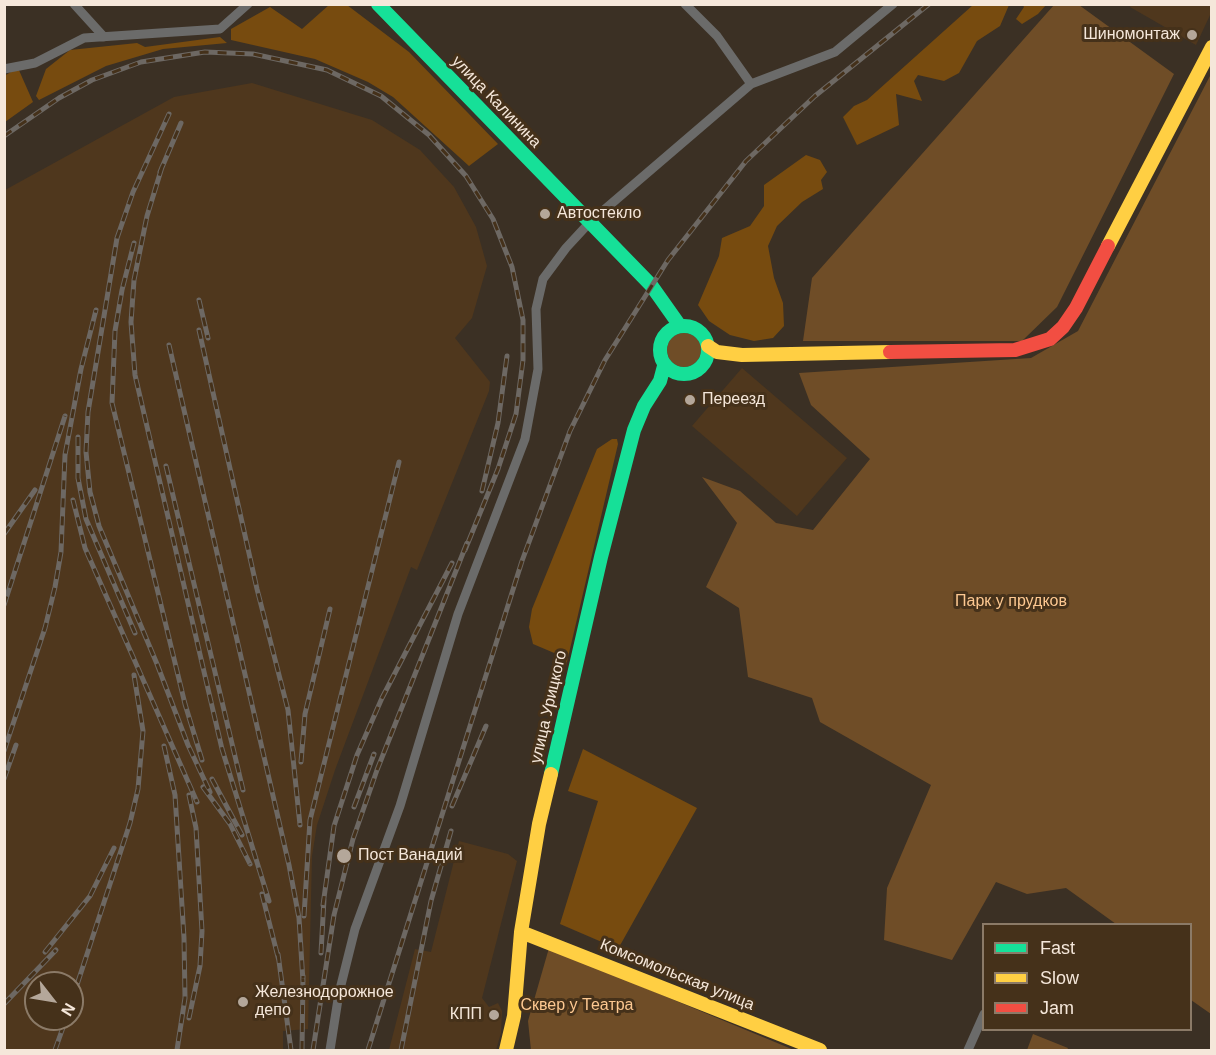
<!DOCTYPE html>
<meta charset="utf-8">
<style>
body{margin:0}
#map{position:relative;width:1216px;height:1055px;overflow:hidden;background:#3b3024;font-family:Arial,sans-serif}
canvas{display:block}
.frame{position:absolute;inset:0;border:6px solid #f5e7da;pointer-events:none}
.legend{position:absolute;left:982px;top:923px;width:210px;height:108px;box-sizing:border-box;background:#45311a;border:2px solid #8b7a67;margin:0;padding:8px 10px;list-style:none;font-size:18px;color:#f5e7da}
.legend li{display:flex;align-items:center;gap:12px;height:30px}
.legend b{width:30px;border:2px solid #8b7a67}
.north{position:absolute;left:24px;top:971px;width:60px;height:60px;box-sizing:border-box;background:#45311a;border:2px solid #8b7a67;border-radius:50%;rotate:121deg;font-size:16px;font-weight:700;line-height:24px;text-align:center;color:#f5e7da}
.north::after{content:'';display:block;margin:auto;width:21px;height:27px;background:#b4a79a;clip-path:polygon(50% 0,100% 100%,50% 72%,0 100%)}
</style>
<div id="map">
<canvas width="1216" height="1055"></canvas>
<div class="frame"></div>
<ul class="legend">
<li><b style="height:8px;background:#16e098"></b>Fast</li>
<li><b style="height:8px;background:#ffcf43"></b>Slow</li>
<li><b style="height:8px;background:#f24e42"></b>Jam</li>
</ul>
<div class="north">N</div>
</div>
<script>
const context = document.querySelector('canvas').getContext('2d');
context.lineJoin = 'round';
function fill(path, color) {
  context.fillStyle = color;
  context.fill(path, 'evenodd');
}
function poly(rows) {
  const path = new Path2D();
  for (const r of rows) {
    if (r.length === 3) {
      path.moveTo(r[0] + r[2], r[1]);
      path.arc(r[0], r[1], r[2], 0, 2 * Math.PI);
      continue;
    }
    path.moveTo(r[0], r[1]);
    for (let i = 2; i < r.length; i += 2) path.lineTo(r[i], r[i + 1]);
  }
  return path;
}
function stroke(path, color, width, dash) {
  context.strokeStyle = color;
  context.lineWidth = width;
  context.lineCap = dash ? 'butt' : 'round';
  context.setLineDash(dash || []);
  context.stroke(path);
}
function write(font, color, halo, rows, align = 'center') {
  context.font = font + ' Arial,sans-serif';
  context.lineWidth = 6;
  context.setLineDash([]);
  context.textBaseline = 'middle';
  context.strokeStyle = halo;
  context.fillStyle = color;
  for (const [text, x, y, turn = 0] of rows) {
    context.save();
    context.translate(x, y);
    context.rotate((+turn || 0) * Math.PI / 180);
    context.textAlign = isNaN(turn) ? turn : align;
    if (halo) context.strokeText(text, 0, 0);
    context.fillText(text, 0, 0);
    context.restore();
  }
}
fill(poly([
 [1131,4,1211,5,1211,13,1196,45,1130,7],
 [252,83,372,120,420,150,454,187,476,227,487,266,472,318,455,338,490,382,489,391,417,570,411,567,335,770,317,825,312,856,308,1029,283,1031,283,1050,5,1050,5,190,174,97],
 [36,983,72,983,72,1019,36,1019],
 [742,368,847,458,797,516,692,426],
 [459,841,508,854,517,861,482,998,489,1007,498,1003,502,1011,501,1033,496,1050,389,1050,415,949,431,952]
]), '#4f371d');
fill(poly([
 [1054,5,1079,5,1174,74,1057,307,1022,341,803,341,812,278],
 [1211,74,1211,1014,1191,1000,1190,924,1116,924,1066,888,1027,894,996,882,952,960,884,940,887,888,931,785,820,722,812,698,748,677,739,608,706,587,737,523,702,477,740,491,776,523,813,530,870,459,811,405,799,373,1031,358,1078,331],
 [684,350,17],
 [549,948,794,1050,531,1050,528,1021],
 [1033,1034,1068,1048,1067,1050,1027,1050]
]), '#6f4d27');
fill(poly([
 [329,5,347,5,409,52,498,144,469,166,393,97,368,82,315,59,231,40,231,29,270,7,302,29],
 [973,5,1009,5,1000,26,977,41,959,73,944,81,918,75,914,81,922,101,896,94,899,125,857,145,843,117,854,106,867,100],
 [1023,5,1046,5,1038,14,1022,24,1016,19,1024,7],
 [220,37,227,43,163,49,106,66,39,100,36,96,46,69,70,50,137,43,145,47],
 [18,68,33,102,5,122,4,76],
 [806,155,820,160,827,172,821,180,823,189,802,202,777,226,768,246,774,278,783,303,784,326,773,338,754,341,730,335,709,321,698,305,719,256,722,238,750,226,764,206,764,185],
 [612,439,617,439,618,444,566,666,559,655,533,644,529,627,532,609,597,449],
 [583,749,697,808,618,949,560,924,598,801,568,791]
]), '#774b0f');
stroke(poly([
 [74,4,104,37],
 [685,4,717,36,751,84],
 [4,69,35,63,84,38,220,29,248,4],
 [330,1050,339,993,355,929,400,806,458,614,525,439,538,369,536,309,543,279,566,248,590,222,751,84,835,52,893,4],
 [968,1050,984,1014]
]), '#6b6b6a', 9);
stroke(poly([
 [378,4,651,285,680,326],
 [684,350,24],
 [551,774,601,557,634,430,644,406,660,381,664,366]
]), '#16e098', 14);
stroke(poly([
 [1108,246,1212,47],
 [708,346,717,352,742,355,890,352],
 [521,932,820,1050],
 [506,1050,514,1016,521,932,539,824,551,774]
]), '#ffcf43', 14);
stroke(poly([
 [890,352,1015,350,1050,339,1063,327,1076,308,1108,246]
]), '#f24e42', 14);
const rail = poly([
 [169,114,133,192,117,238,88,412,86,452,90,492,99,526,157,664,188,745,210,792],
 [4,136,59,98,92,80,141,62,205,52,253,54,327,70,381,96,429,135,466,176,493,219,512,267,523,320,523,360,516,414,498,469,465,550],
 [162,167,147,216,134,280,131,322,135,375,222,749,269,901],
 [160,172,181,123],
 [134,243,122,290,115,331,112,403,185,704,202,760],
 [199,300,208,338],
 [199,330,257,589,288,710,300,825],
 [169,345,289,865,299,918,303,982],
 [78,437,78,478,86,519,135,633],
 [166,466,243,790],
 [482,491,498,423,507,356],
 [73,500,85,548,197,802],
 [4,534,35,490],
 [4,605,65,416],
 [164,746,175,795,184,938,185,998,177,1050],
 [4,751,45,628,55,587,61,552,65,455,81,369,96,310],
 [301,762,305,714,330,609],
 [4,779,16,745],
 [212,779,242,835],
 [203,787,230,824,250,864],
 [452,806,486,726],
 [354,807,374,754],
 [262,894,279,961],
 [323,905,334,826,357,755,382,698,452,563],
 [304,916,310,820,399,462],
 [45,952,90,896,114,848],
 [321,953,324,899],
 [278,954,291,1050],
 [72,1000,130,823,138,789,143,731,134,675],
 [4,1004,56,950],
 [189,1018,200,966,202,931,196,828,189,795],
 [55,1050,66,1019],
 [302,1050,303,976],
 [313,1050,334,915,353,839,377,770,467,543],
 [368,1050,522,561,570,431,605,360,668,260,746,161,815,96,929,4],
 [401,1050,431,901,451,831]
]);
stroke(rail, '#6d6863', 5);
stroke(rail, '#45311a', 3, [9]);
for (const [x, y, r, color] of [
 [1192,35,6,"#b4a79a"],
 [545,214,6,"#b4a79a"],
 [690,400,6,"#b4a79a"],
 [344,856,8,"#b4a79a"],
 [243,1002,6,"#b4a79a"],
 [494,1015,6,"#b4a79a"]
]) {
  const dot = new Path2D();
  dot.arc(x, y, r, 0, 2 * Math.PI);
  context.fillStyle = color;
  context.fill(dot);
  stroke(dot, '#45311a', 2);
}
write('16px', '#f5e7da', '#45311a', [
 ["Шиномонтаж",1180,35,"right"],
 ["Автостекло",557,214],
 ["Переезд",702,400],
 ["Пост Ванадий",358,856],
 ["Железнодорожное",255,993],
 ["депо",255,1011],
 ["КПП",482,1015,"right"]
], 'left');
write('16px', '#f5e7da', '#45311a', [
 ["улица Калинина",496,102,46],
 ["улица Урицкого",549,707,-77],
 ["Комсомольская улица",677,975,22]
]);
write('16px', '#fdc891', '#45311a', [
 ["Парк у прудков",1011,602],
 ["Сквер у Театра",577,1006]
]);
</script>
